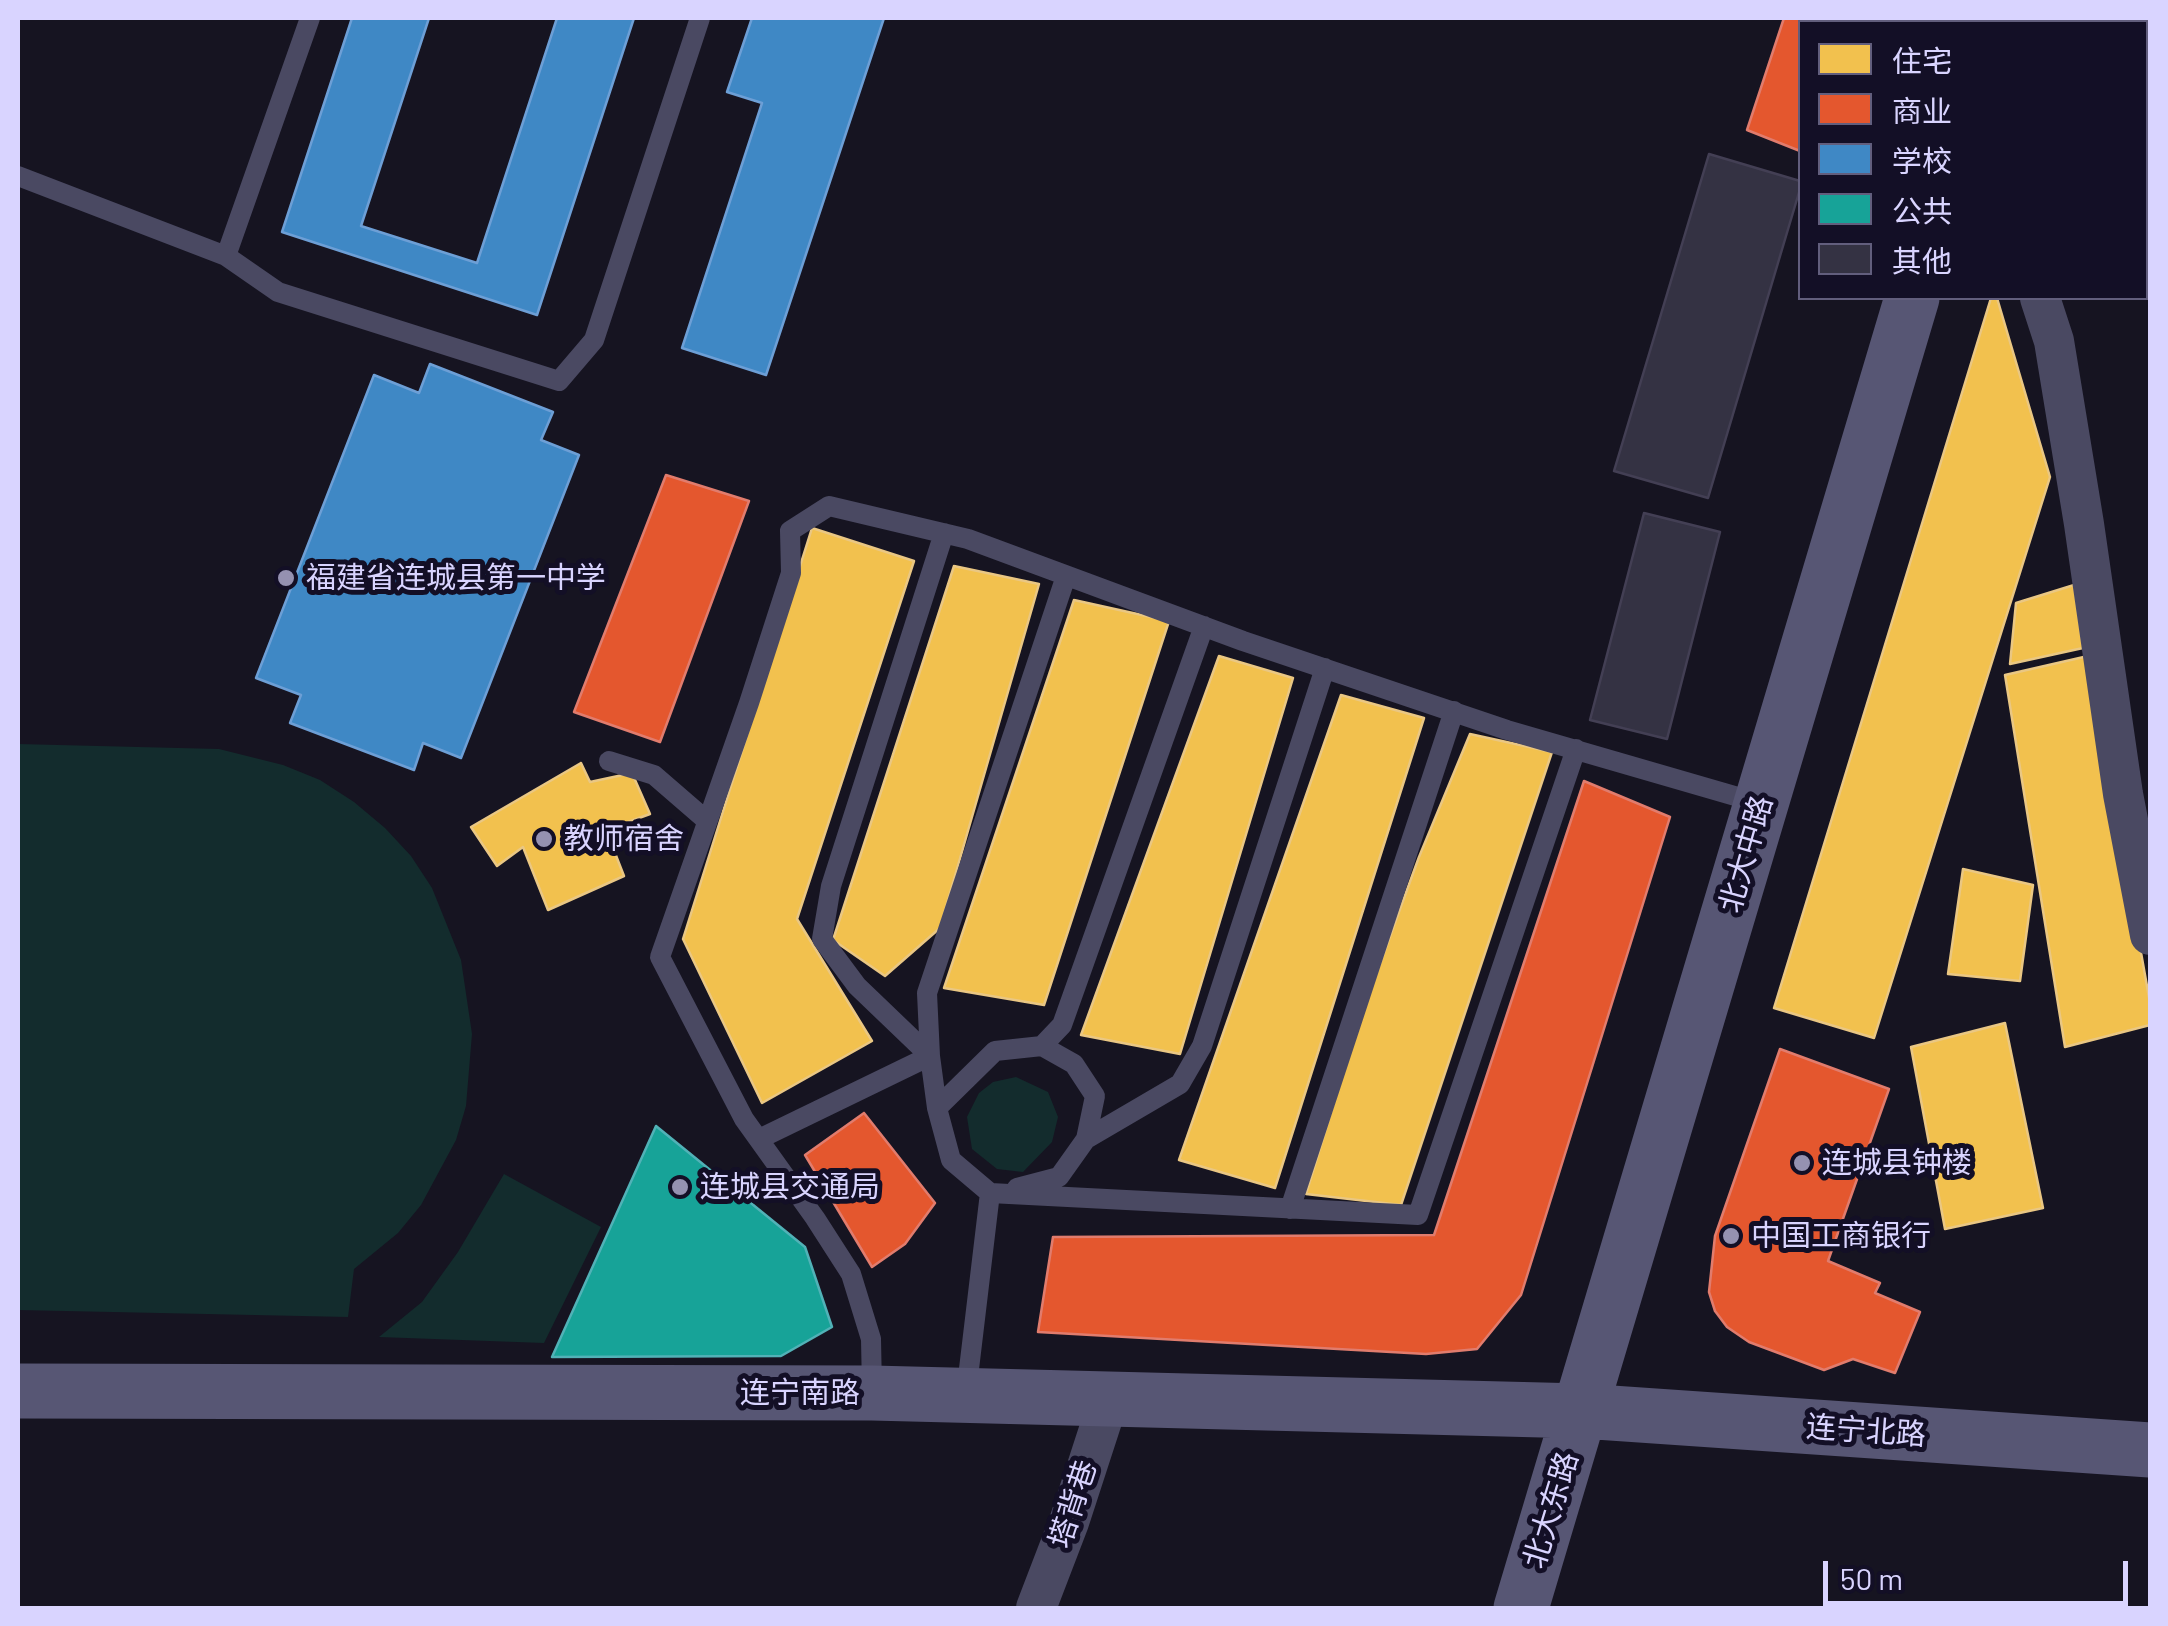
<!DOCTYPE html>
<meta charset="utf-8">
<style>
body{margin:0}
#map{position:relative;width:2168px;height:1626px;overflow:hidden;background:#161421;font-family:Barlow,"Noto Sans SC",sans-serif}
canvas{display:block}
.frame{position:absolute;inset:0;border:20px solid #d9d4ff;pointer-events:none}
.legend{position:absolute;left:1798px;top:20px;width:350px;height:280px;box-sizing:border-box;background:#130f26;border:2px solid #625e7d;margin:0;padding:12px 18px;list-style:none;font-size:30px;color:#d9d4ff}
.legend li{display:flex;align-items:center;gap:20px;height:50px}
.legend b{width:50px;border:2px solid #625e7d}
.scale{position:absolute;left:1823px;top:1561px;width:305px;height:45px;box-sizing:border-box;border:5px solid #d9d4ff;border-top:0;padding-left:12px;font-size:30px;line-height:35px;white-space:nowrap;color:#d9d4ff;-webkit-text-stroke:8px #130f26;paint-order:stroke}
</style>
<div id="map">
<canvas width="2168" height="1626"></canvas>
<div class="frame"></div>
<ul class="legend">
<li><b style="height:28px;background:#f2c14e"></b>住宅</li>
<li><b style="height:28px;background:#e4572e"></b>商业</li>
<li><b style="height:28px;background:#3f88c5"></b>学校</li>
<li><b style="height:28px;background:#17a398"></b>公共</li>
<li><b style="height:28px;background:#343243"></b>其他</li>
</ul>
<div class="scale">50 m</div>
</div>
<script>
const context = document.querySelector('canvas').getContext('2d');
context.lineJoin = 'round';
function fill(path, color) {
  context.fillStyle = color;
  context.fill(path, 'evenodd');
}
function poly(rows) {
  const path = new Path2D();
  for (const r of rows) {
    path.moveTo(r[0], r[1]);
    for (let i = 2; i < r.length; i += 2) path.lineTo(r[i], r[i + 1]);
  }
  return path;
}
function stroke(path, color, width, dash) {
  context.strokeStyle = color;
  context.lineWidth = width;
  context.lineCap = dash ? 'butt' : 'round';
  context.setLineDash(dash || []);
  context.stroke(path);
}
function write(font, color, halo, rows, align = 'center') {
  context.font = font + ' Barlow,"Noto Sans SC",sans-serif';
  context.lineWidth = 10;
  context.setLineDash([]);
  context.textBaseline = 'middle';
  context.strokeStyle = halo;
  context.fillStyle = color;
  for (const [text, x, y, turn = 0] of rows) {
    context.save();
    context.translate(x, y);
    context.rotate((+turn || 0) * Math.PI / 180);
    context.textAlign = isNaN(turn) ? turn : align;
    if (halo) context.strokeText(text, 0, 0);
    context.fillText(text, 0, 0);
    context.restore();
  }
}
fill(poly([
 [18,744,219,749,283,765,320,780,354,802,385,828,411,856,432,888,461,960,472,1034,466,1106,456,1140,421,1205,398,1233,354,1269,348,1317,18,1310],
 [1016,1077,1048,1092,1058,1117,1052,1142,1023,1172,997,1169,972,1149,967,1117,979,1093,993,1082],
 [504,1174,601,1227,544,1343,379,1337,422,1302,458,1252]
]), '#132c2d');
const homes = poly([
 [2083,18,2150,18,2150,155,2146,160,2146,22,2081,22,2083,18],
 [1991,298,1997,298,2050,477,1874,1038,1774,1008,1991,298],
 [812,528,914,561,797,919,872,1041,762,1103,683,939,812,528],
 [954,566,1039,584,940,928,885,976,833,940,954,566],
 [2074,585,2083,648,2010,664,2016,603,2074,585],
 [1074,600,1169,621,1044,1005,944,988,1074,600],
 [1219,656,1293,678,1180,1054,1081,1035,1219,656],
 [2088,656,2150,1003,2150,1025,2065,1047,2005,675,2088,656],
 [1341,695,1424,718,1275,1188,1179,1160,1341,695],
 [1470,734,1552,752,1401,1205,1306,1194,1358,1024,1419,857,1470,734],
 [581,763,590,782,632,773,650,814,606,830,624,876,548,910,523,847,497,866,471,827,581,763],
 [1963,869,2033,885,2020,981,1948,974,1963,869],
 [2005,1023,2043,1208,1945,1229,1911,1047,2005,1023]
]);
fill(homes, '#f2c14e');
stroke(homes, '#eac783', 2.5);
const shops = poly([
 [1784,18,1879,18,1879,22,1800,22,1800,151,1747,130,1784,18],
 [666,475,749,501,660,742,574,712,666,475],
 [1584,781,1670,817,1521,1295,1477,1349,1426,1354,1038,1332,1053,1237,1434,1235,1584,781],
 [1780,1049,1889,1089,1828,1261,1880,1283,1875,1293,1920,1312,1895,1373,1853,1359,1824,1370,1749,1342,1727,1327,1715,1311,1709,1292,1715,1236,1780,1049],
 [864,1113,935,1203,905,1244,872,1267,805,1155,864,1113]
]);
fill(shops, '#e4572e');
stroke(shops, '#e17c6d', 2.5);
const schools = poly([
 [352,18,429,18,361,226,477,263,557,18,634,18,537,315,282,232,352,18],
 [752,18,884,18,766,375,682,348,762,103,727,92,752,18],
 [430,364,553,412,541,440,579,455,461,758,423,743,414,770,290,723,301,695,256,678,374,375,419,393,430,364]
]);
fill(schools, '#3f88c5');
stroke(schools, '#6d9fd6', 2.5);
const public = poly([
 [656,1126,805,1247,832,1327,781,1356,552,1357,656,1126]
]);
fill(public, '#17a398');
stroke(public, '#51b2b7', 2.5);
const building = poly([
 [1709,154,1800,181,1800,189,1708,498,1614,471,1709,154],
 [1644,513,1720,532,1667,739,1590,720,1644,513]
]);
fill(building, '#343243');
stroke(building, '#433f54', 2.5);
stroke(poly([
 [18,176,226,256,310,18],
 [226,256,278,292,559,381,594,340,700,18],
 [944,533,831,886,822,939,857,986,930,1056,937,1108,951,1160,990,1193,966,1394],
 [609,761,654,775,706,820],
 [937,1108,995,1051,1042,1046,1062,1025,1204,626],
 [759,1139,930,1056,927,993,1066,576],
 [1086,1139,1180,1084,1202,1046,1325,668],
 [1017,1188,1059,1177,1086,1139,1095,1096,1074,1064,1042,1046],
 [990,1193,1418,1215,1576,749],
 [1290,1209,1454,711],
 [872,1389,871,1339,851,1274,815,1218,744,1119,660,957,749,703,791,573,790,531,829,506,968,539,1243,641,1507,730,1759,803]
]), '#4a4962', 20);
stroke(poly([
 [2040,298,2054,341,2084,524,2123,794,2150,935],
 [1036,1608,1069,1522,1109,1399]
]), '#4a4962', 40);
stroke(poly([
 [1992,22,1994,18],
 [18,1391,872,1393,1582,1411,2150,1450],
 [1521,1608,1912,298]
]), '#575674', 55);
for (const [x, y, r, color] of [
 [286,578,10,"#9591b1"],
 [544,839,10,"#9591b1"],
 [1802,1163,10,"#9591b1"],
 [680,1187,10,"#9591b1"],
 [1731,1236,10,"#9591b1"]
]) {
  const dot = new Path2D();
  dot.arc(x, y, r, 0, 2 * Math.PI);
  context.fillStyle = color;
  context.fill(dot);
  stroke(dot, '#130f26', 4);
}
write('30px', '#d9d4ff', '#130f26', [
 ["福建省连城县第一中学",306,578],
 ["教师宿舍",564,839],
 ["连城县钟楼",1822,1163],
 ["连城县交通局",700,1187],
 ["中国工商银行",1751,1236]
], 'left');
write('30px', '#d9d4ff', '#130f26', [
 ["北大中路",1746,854,-74],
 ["连宁南路",800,1393],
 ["连宁北路",1866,1431,4],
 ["塔背巷",1073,1504,-72],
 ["北大东路",1551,1510,-73]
]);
</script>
